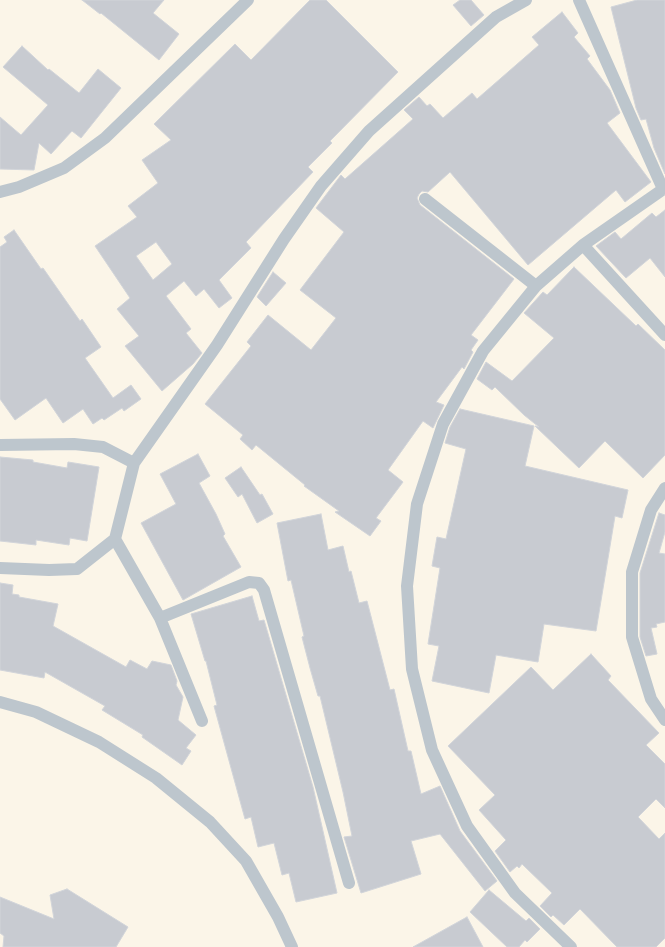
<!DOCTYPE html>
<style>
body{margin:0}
canvas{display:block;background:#f1eeee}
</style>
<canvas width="665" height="947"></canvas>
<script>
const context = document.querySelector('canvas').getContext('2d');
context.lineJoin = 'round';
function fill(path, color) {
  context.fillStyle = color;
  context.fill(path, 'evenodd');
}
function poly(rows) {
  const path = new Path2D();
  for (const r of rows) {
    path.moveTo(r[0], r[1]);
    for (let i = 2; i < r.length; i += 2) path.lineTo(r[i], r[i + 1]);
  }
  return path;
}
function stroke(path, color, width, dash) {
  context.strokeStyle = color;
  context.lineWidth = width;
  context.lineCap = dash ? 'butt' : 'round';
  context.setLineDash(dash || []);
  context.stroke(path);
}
fill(poly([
 [0,0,665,0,665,947,0,947]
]), '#fbf5e8');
const building = poly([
 [82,0,164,0,153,13,179,34,159,60,101,13,100,14,82,0],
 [310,0,326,0,398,72,330,141,332,143,308,167,313,172,246,242,251,248,219,280,232,298,219,308,204,289,196,296,184,281,166,296,191,329,186,333,202,353,193,364,162,391,125,346,139,336,117,309,130,298,95,246,137,217,128,206,158,183,142,160,171,140,154,124,235,44,251,60,310,0],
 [156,242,172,264,153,280,136,256,156,242],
 [460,0,471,0,484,15,471,26,453,5,460,0],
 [637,0,665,0,665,174,654,148,646,119,641,120,636,108,611,7,637,0],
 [562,12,578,33,574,37,590,56,587,59,610,90,620,113,607,123,651,182,625,202,616,190,528,265,450,172,428,192,422,191,419,194,417,198,420,205,514,279,471,335,478,340,471,350,473,352,464,369,462,367,436,402,444,405,433,428,423,421,388,470,403,482,376,518,381,521,370,536,335,512,339,511,304,486,305,485,256,445,252,450,240,439,243,435,205,404,251,346,247,342,268,315,311,350,336,318,300,290,344,232,316,208,341,175,345,179,413,119,404,110,419,97,427,106,430,104,443,118,472,93,477,99,539,45,532,37,562,12],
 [22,46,48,70,49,69,79,93,98,69,121,88,81,138,72,131,51,154,39,143,34,170,0,169,0,117,21,135,48,105,3,67,22,46],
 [665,210,665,277,650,258,626,278,596,246,615,232,621,239,652,213,656,217,665,210],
 [14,230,41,269,43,268,80,321,82,319,101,347,85,358,113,398,131,385,141,399,124,411,122,408,104,420,102,418,93,424,83,409,63,423,46,398,15,420,0,399,0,247,7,242,4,237,14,230],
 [574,267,636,326,638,324,665,350,665,455,643,478,605,441,579,468,535,426,539,427,524,415,495,387,492,390,477,379,486,362,512,381,554,338,524,313,543,292,547,295,574,267],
 [273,272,286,283,266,306,257,297,273,272],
 [460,409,534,426,525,466,628,490,622,518,615,516,596,631,544,624,538,662,496,655,489,693,432,681,439,646,428,644,440,568,432,566,437,537,446,539,466,449,445,443,450,427,460,409],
 [198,454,210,476,199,483,216,514,225,534,223,536,241,567,183,600,141,523,176,504,160,474,198,454],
 [0,457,33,460,33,462,67,468,68,462,99,467,87,541,70,538,69,545,36,540,36,545,0,541,0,457],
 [241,467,260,495,262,494,273,514,257,523,242,494,238,497,225,478,241,467],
 [659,513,665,515,665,532,659,553,665,554,665,622,656,624,657,627,651,628,657,654,646,656,640,637,640,573,659,513],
 [321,514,328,550,343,546,349,572,351,571,359,603,367,601,390,690,394,689,408,751,411,751,421,794,440,786,460,831,497,881,485,891,440,834,411,841,421,874,361,893,344,837,352,836,343,792,320,696,318,696,310,668,302,637,304,636,291,580,288,581,277,523,321,514],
 [0,583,13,585,12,594,19,595,19,597,58,604,53,626,126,667,130,660,147,669,152,661,171,665,177,681,176,685,183,697,178,720,196,735,186,748,191,751,182,765,142,737,143,735,102,710,105,706,45,672,44,678,0,670,0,583],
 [252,596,259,621,264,620,313,787,337,893,296,902,289,873,282,875,274,843,258,847,251,817,245,819,214,706,217,705,206,661,205,661,191,614,252,596],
 [591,654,611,676,608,680,659,733,646,745,665,764,665,808,656,799,638,817,659,839,665,833,665,938,656,947,617,947,580,909,564,925,553,915,551,917,540,906,552,893,522,864,519,868,517,866,510,872,495,851,506,840,479,810,495,795,448,746,531,667,553,690,591,654],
 [67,889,128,927,116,947,3,947,4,936,0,933,0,897,54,919,50,895,67,889],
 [489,890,526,921,529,918,540,929,527,942,525,940,519,947,507,947,470,912,489,890],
 [467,917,483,947,413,947,467,917]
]);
fill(building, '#c8cbd1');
stroke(building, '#d2d5da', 1);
stroke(poly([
 [579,0,663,189],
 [0,192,19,187,64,168,105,138,248,0],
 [425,199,536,286],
 [583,245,665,335],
 [0,445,74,444,103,447,134,463],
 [665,488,651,510,632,572,632,637,651,699,665,720],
 [115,539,160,618,202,721],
 [0,568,49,570,77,569,115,539,134,463,217,345,284,239,321,186,369,131,496,17,526,0],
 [160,618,249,582,259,583,264,590,349,883],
 [0,702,36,712,99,742,156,778,210,822,246,861,278,917,292,947],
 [571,947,515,893,467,826,432,750,412,669,407,586,417,504,443,424,483,351,536,286,583,245,665,188]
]), '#bdc6cd', 12);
</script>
